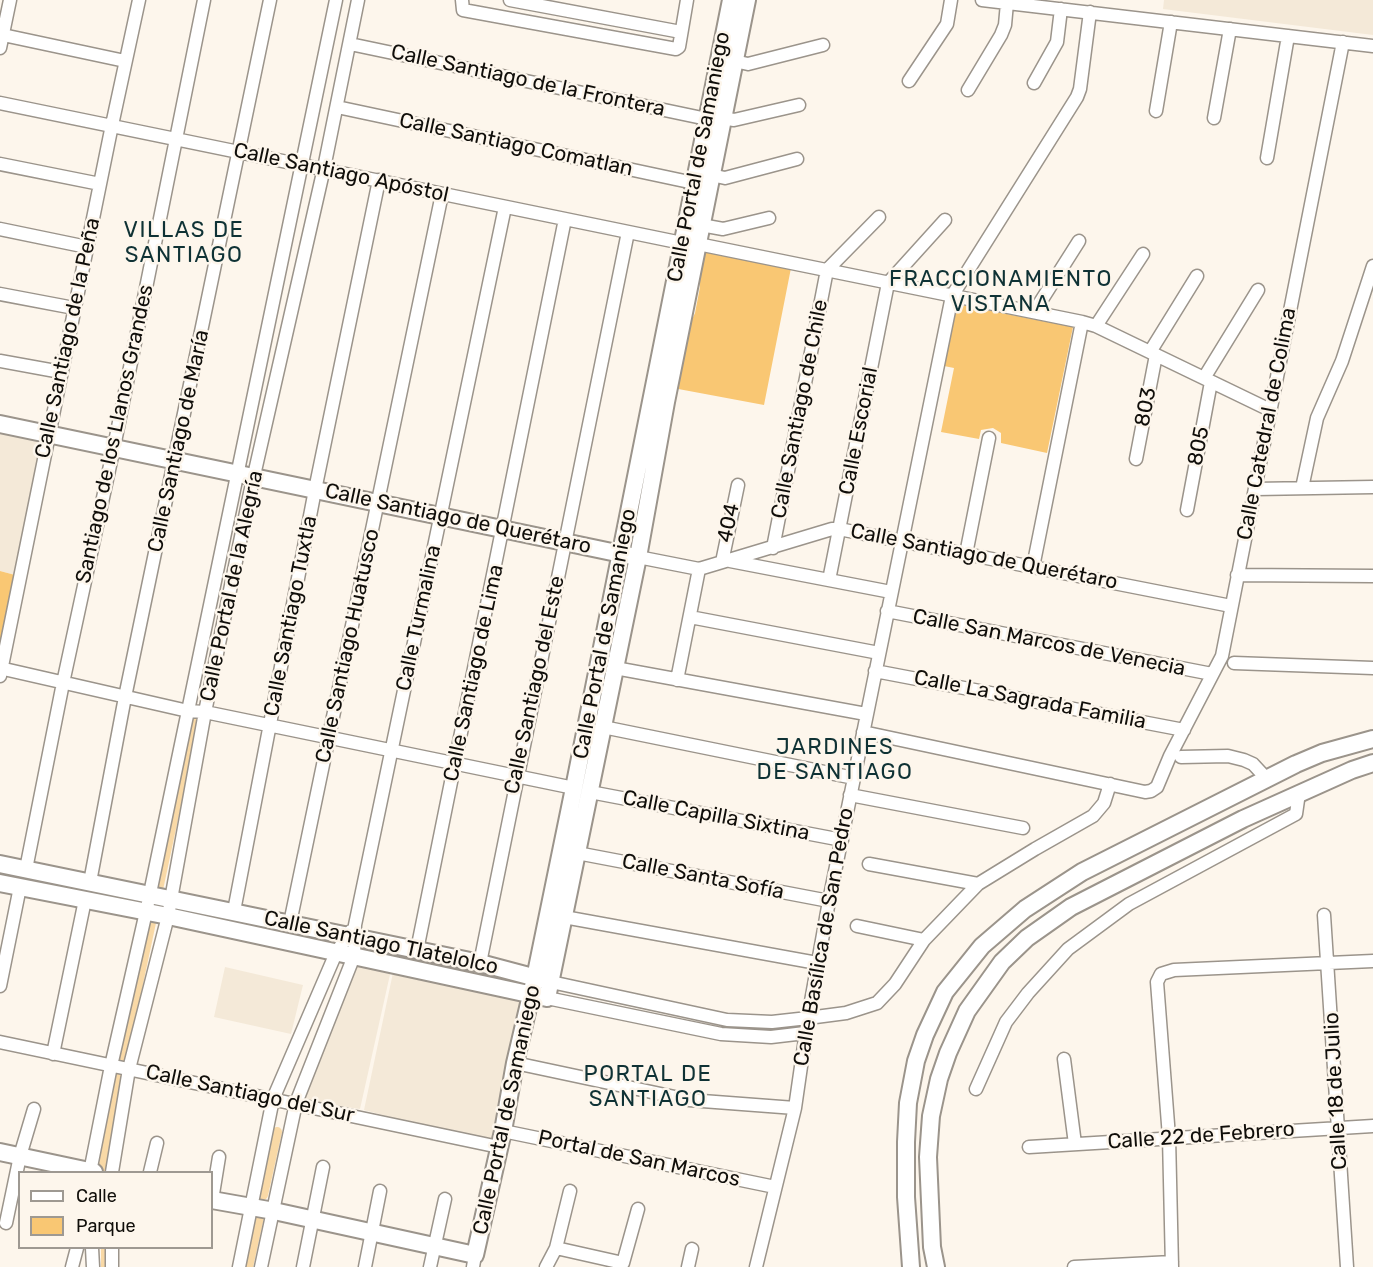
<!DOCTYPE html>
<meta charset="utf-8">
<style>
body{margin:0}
#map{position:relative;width:1373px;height:1267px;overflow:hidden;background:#fdf6ec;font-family:Rubik,sans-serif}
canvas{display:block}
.legend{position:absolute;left:18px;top:1171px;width:195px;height:78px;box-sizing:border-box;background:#fdf6ec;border:2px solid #9e9992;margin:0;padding:8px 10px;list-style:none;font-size:18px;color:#100e0a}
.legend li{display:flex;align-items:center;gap:12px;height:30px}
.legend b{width:30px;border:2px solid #9e9992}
</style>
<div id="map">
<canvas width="1373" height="1267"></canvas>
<ul class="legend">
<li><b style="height:8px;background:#fff"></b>Calle</li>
<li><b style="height:16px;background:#f9c773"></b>Parque</li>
</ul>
</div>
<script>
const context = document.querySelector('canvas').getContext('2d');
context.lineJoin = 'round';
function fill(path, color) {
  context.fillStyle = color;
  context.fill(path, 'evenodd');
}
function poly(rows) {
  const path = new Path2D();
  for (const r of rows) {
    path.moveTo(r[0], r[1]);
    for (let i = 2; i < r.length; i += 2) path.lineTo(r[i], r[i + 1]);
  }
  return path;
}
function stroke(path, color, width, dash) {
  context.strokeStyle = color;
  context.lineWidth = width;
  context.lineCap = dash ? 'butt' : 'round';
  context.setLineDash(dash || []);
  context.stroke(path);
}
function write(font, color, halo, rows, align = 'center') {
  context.font = font + ' Rubik,sans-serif';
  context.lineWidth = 5;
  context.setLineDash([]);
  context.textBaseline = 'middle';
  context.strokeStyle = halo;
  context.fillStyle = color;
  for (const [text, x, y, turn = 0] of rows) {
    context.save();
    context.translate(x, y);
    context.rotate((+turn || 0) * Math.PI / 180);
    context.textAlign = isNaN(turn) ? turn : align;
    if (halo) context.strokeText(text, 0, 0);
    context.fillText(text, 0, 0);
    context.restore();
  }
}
fill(poly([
 [1164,0,1373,0,1373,35,1163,9],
 [0,427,44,436,15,575,0,571],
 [358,960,391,970,360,1109,302,1101],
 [225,967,303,985,291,1034,214,1017],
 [394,968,523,997,496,1141,470,1138,364,1110]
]), '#f4e9d8');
fill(poly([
 [702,251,791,268,764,405,673,388,684,337,695,313,700,287,698,270],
 [956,304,1073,327,1047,453,1001,443,1001,433,993,428,981,430,979,439,941,432,954,368,944,366],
 [0,571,15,575,0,646]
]), '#f9c773');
stroke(poly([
 [122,1059,180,786,197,721],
 [103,1171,119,1071],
 [263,1195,277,1132],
 [106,1267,106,1248],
 [248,1267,259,1217]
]), '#f9d9a6', 10);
const street = poly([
 [462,0,463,10,676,49,679,47,687,0],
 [510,0,681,32],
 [982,0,1373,46],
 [3,35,125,61],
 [350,44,707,119],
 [0,48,10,0],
 [734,61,748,64,823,45],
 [909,81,947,24,951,0],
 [1034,83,1057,42,1061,9],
 [968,90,1001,35,1005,25,1007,3],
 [0,103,682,243],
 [337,107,694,183],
 [1156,111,1171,22],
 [722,118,734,120,799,105],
 [1214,118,1230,29],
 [1267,158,1288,36],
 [0,164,100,184],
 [711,175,725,178,797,159],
 [701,225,723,229,769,218],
 [0,229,87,247],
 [698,244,1082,322,1096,326,1270,410],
 [0,294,74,308],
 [1034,312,1079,241],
 [1096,326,1143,254],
 [1150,352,1197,276],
 [0,361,61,372],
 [1204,378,1258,290],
 [1136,459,1156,355],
 [1302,488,1317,418,1342,361,1373,266],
 [1255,489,1373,487],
 [1187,510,1211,382],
 [773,548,827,270,879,217],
 [966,554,989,438],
 [638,557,699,569,832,529,839,529,1231,606],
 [730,561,891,592],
 [722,562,738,485],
 [1033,567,1082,322],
 [1237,575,1373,576],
 [829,580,888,283,945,220],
 [887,611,1212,674],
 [690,617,879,653],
 [1234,663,1373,668],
 [0,668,188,711,205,712,574,788],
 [615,668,866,714],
 [875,671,1184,730],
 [0,676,112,125,139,0],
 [677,680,699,569],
 [603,727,854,778],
 [863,732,1145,792,1151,791,1157,787,1170,756,1222,656,1343,42],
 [1181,757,1228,756,1244,760,1253,764,1266,778],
 [590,792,842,840],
 [850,795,1023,828],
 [577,853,829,901],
 [869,864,978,884],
 [26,869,63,683,114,447,204,0],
 [90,882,125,697,270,0],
 [234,911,315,490,379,180],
 [1324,915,1347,1267],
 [564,917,817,963],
 [290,923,442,194],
 [857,926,924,940],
 [417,950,565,219],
 [480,963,628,232],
 [551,982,727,1020,772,1022,808,1018,846,1013,877,1003,895,984,924,940,978,884,1035,849,1093,816,1104,803,1110,784],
 [0,986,20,887],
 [547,998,721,1034,771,1037,805,1033],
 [0,1042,499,1147],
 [53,1054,85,900],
 [1064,1059,1075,1144],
 [515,1063,689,1100,795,1108],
 [976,1089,1006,1022,1028,993,1068,949,1129,904,1296,814,1299,793],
 [503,1131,775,1187],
 [1029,1147,1373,1126],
 [90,1172,111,1066,148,903,336,0],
 [112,1172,129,1069,168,916,205,712,250,493,324,168,358,0],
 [150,1172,157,1143],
 [212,1200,219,1157],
 [6,1223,20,1156,34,1109],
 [92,1248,93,1267],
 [112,1248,112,1267],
 [556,1248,623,1263,638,1209],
 [72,1267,77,1248],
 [239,1267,273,1099,336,953,351,931],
 [261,1267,296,1103,354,956,355,925,505,207],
 [303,1267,323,1167],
 [365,1267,380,1191],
 [430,1267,445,1199],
 [473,1267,475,1255],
 [546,1267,556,1248,570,1191],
 [688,1267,692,1249],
 [756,1267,795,1108,808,1018,829,901,952,296,1077,97,1080,89,1090,12],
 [1074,1267,1172,1262],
 [1172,1267,1169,1137,1157,982,1161,974,1174,970,1373,961]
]);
const secondary = poly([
 [0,424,631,556],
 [0,864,480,963,544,980],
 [0,883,168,916,547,998,638,557,666,402,747,0],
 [0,1152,94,1172],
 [212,1200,274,1211,475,1255,503,1131,515,1063,535,978,574,788,731,0],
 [911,1267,906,1197,906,1142,908,1103,916,1061,925,1035,945,992,982,946,1025,909,1082,872,1296,764,1322,753,1373,739],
 [936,1267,932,1247,928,1157,931,1116,939,1079,948,1053,967,1011,1002,962,1027,938,1071,907,1243,819,1352,770,1373,763]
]);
stroke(street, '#9b948b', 15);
stroke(secondary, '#9b948b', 20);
stroke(street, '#fff', 12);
stroke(secondary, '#fff', 16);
write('21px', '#100e0a', '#fdf6ec', [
 ["Calle Santiago de la Frontera",528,81,12],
 ["Calle Santiago Comatlan",516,145,12],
 ["Calle Portal de Samaniego",699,157,-79],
 ["Calle Santiago Apóstol",341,173,12],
 ["Calle Santiago de la Peña",68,338,-78],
 ["803",1146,407,-79],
 ["Calle Santiago de Chile",800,409,-79],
 ["Calle Catedral de Colima",1267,424,-79],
 ["Calle Escorial",859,431,-79],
 ["Santiago de los Llanos Grandes",115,434,-78],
 ["Calle Santiago de María",179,441,-78],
 ["805",1199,446,-79],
 ["Calle Santiago de Querétaro",458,519,12],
 ["404",729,523,-78],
 ["Calle Santiago de Querétaro",984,557,11],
 ["Calle Portal de la Alegría",232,586,-78],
 ["Calle Santiago Tuxtla",291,616,-79],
 ["Calle Turmalina",419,618,-78],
 ["Calle Portal de Samaniego",605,634,-79],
 ["Calle San Marcos de Venecia",1049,643,11],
 ["Calle Santiago Huatusco",348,646,-78],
 ["Calle Santiago de Lima",474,673,-78],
 ["Calle Santiago del Este",535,685,-78],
 ["Calle La Sagrada Familia",1030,700,11],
 ["Calle Capilla Sixtina",716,816,11],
 ["Calle Santa Sofía",703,877,11],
 ["Calle Basílica de San Pedro",824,937,-80],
 ["Calle Santiago Tlatelolco",381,943,12],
 ["Calle 18 de Julio",1336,1091,-93],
 ["Calle Santiago del Sur",250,1094,12],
 ["Calle Portal de Samaniego",507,1110,-78],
 ["Calle 22 de Febrero",1201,1136,-4],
 ["Portal de San Marcos",639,1159,12]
]);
context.letterSpacing = '1.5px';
write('22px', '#0f3235', '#fdf6ec', [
 ["VILLAS DE",184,231],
 ["SANTIAGO",184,256],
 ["FRACCIONAMIENTO",1001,280],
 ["VISTANA",1001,305],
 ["JARDINES",835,748],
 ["DE SANTIAGO",835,773],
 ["PORTAL DE",648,1075],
 ["SANTIAGO",648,1100]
]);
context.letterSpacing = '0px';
</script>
